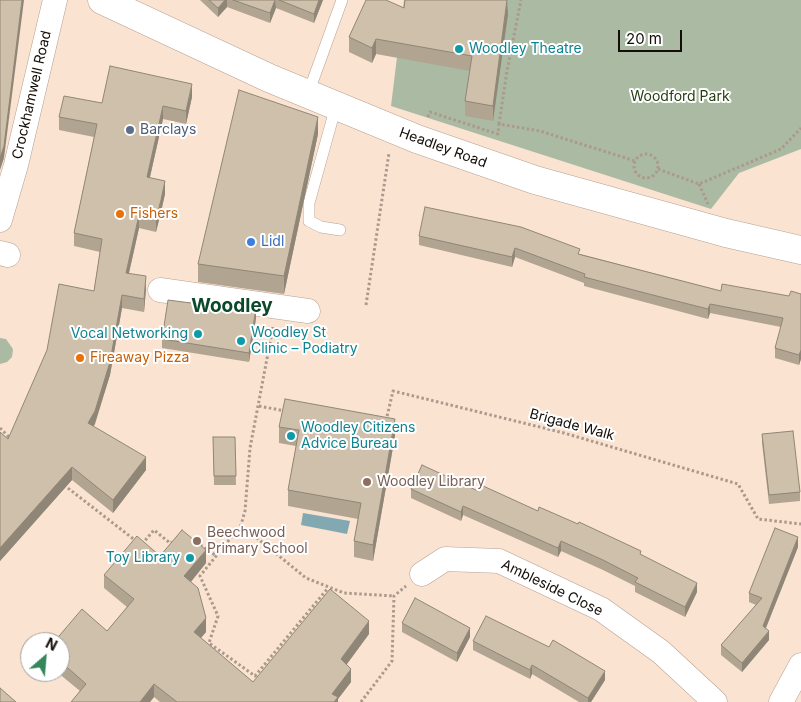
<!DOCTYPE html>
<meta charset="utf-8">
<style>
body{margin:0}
#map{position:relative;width:801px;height:702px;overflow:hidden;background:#fbe3d2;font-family:Inter,sans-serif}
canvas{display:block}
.north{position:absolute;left:20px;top:632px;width:50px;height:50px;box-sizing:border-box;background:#fff;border:1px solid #a19e9c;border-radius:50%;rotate:27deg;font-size:14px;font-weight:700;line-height:20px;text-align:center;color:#140d08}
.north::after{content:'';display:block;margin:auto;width:18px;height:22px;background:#34875a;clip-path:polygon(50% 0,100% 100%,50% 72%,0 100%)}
.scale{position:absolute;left:618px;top:30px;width:64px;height:22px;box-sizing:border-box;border:2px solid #140d08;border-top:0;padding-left:6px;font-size:15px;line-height:18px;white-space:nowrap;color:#140d08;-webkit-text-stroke:4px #fff;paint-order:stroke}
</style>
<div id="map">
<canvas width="801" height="702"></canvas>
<div class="north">N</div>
<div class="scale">20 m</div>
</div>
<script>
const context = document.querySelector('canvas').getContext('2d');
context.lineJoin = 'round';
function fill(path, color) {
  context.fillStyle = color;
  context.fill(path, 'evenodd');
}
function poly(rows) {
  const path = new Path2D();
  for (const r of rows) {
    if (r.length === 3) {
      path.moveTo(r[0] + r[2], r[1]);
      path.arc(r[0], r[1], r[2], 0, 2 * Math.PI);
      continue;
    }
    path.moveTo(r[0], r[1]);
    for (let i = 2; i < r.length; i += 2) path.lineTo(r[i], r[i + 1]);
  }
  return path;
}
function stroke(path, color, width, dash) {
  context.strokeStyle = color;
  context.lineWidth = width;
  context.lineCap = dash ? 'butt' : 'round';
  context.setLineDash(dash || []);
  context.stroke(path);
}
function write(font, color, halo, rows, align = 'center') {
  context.font = font + ' Inter,sans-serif';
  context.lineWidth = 4;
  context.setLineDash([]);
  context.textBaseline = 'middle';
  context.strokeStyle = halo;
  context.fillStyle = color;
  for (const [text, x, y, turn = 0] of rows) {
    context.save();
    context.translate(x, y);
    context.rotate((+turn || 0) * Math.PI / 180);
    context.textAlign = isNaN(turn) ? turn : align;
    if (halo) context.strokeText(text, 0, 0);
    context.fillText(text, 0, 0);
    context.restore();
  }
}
fill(poly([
 [404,0,801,0,801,149,739,173,711,209,391,106],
 [0,338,6,339,13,349,12,357,7,362,0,364]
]), '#abbaa3');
fill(poly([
 [303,513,350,521,347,534,301,525]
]), '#82a9b2');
const lane = poly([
 [308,94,342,0],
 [336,106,309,203,309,221,321,227,340,230]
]);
const street = poly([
 [0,220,16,165,55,0],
 [0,253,8,255],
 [160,290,308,311],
 [422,574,445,559,499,561,601,609,661,652,715,702],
 [781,702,801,665]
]);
const secondary = poly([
 [102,0,269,78,417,139,535,180,726,233,801,250]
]);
stroke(lane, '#b6a091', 12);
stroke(street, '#b6a091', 25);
stroke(secondary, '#b6a091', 29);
stroke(poly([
 [428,117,430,112,498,134,499,124,540,131,635,161],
 [499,124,507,71,521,0],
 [646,166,12],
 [658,169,699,184,781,149,801,128],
 [699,184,708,204],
 [366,305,389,153],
 [273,327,250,448,245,511,241,525,200,576,218,616,209,643,255,676,328,588],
 [259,406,285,411],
 [386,421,393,391,422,398,564,433,738,484,758,519,801,524],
 [0,428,10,438],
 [64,485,136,541],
 [241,525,306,578,344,593,394,596],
 [196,542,215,555],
 [142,544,154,530,170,543,172,542],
 [361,702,392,661,394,596,406,586]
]), '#ab998c', 3, [2.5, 2.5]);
stroke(lane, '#fff', 11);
stroke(street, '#fff', 24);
stroke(secondary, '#fff', 28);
fill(poly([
 [200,0,323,0,314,23,276,8,270,23,227,7,218,17],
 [508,14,493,121,465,116,465,101,470,71,376,54,372,63,349,52,349,37],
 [192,97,186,124,163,119,150,177,165,194,161,213,156,232,139,228,129,273,146,289,144,312,122,308,110,375,93,427,146,470,113,513,72,480,0,561,0,432,8,439,94,291,100,252,74,246,74,233,94,137,59,130,59,117,102,103],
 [318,134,284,294,198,282,198,264],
 [419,236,580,254,721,291,789,296,801,294,801,359,799,365,775,358,775,348,781,327,710,313,708,319,584,286,584,283,515,257,512,267,419,245],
 [256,318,249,362,162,348,162,339],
 [279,427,395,436,373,561,354,557,354,541,358,519,288,506,288,490,296,446,279,443],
 [762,434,800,492,800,501,769,504,762,443],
 [213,437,235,437,236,485,214,485],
 [411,489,478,491,538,511,641,555,697,592,685,617,635,592,635,586,603,570,561,551,558,557,463,515,461,521,411,498],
 [798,547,766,628,769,640,742,672,721,655,721,645,756,605,749,602,749,593],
 [160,556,206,563,191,582,206,632,201,638,253,682,369,634,347,664,351,682,338,699,338,702,160,702,154,697,150,702,71,702,80,691,57,672,60,672,60,642,107,631,127,607,104,588,104,575],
 [402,623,470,637,457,662,402,632],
 [473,641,605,680,591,702,579,702,532,674,530,679,473,650]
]), '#b1a592');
fill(poly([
 [22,0,24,0,4,158,0,170,0,158],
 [225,0,227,0,227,7,218,17,218,8],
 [275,0,276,8,270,23,270,13],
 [319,0,323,0,314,23,314,14],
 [507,0,508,14,493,121,493,106],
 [376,39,376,54,372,63,372,48],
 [192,84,192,97,186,124,186,111],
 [163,106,163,119,147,190,147,177],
 [318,117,318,134,284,294,284,276],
 [165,181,165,194,156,232,156,219],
 [139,215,139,228,126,286,126,273],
 [515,248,515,257,512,267,512,257],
 [146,276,146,289,144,312,144,299],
 [122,295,122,308,110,375,95,424,88,437,88,423],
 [710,304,710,313,708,319,708,309],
 [256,308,256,318,249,362,249,353],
 [801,350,801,359,799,365,799,355],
 [395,419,395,436,373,561,373,545],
 [146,457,146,470,113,513,113,500],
 [72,467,72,480,0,561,0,548],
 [463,506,463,515,461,521,461,512],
 [798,537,798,547,763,635,763,626],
 [561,541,561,551,558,557,558,548],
 [206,550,206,563,184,590,184,576],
 [697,583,697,592,685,617,685,607],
 [206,618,206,632,194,646,194,632],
 [369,621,369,634,341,672,341,659],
 [470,628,470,637,457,662,457,653],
 [769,631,769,640,742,672,742,663],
 [532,665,532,674,530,679,530,670],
 [351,669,351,682,338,699,338,702,332,702,332,694],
 [605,671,605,680,591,702,588,702,588,698],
 [154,684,154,697,150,702,140,702]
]), '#908677');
const building = poly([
 [0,0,22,0,4,146,0,158,0,0],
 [209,0,225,0,218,8,209,0],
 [233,0,275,0,270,13,233,0],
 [279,0,319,0,314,14,279,0],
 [366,0,386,0,404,8,405,0,507,0,493,106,465,101,472,56,376,39,372,48,349,37,366,0],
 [110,66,192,84,186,111,163,106,147,177,165,181,161,200,156,219,139,215,126,273,146,276,144,299,122,295,110,362,95,411,88,423,146,457,113,500,72,467,0,548,0,432,8,439,47,350,59,284,94,291,102,239,74,233,97,124,59,117,64,96,102,103,110,66],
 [239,90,318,117,284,276,198,264,239,90],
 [425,207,521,227,580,249,578,254,721,291,722,284,789,296,791,291,801,294,801,350,799,355,775,348,783,318,710,304,708,309,645,293,584,277,585,274,515,248,512,257,419,236,425,207],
 [192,299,256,308,249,353,162,339,168,300,191,303,192,299],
 [285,399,395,419,373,545,354,541,361,503,288,490,299,430,279,427,285,399],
 [793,431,800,492,769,495,762,434,793,431],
 [213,437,235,437,236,476,214,476,213,437],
 [422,465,478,491,481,485,538,511,539,507,578,524,579,522,641,551,640,554,697,583,685,607,635,582,638,578,603,560,561,541,558,548,463,506,461,512,411,489,422,465],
 [775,528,798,537,763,626,769,631,742,663,721,645,762,598,749,593,775,528],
 [182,530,206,550,184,576,198,588,206,618,194,632,253,682,330,589,369,621,341,659,351,669,332,694,338,697,334,702,177,702,154,684,140,702,71,702,86,684,60,661,60,642,54,642,82,609,107,631,134,599,104,575,137,536,160,556,182,530],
 [415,598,470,628,457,653,402,623,415,598],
 [486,616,549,647,553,640,605,671,588,698,532,665,530,670,473,641,486,616],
 [0,688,16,702,0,702,0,688]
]);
fill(building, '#cec0aa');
stroke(building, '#908677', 1);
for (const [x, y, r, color] of [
 [459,49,5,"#0f9aa8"],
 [130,130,5,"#5c6f8a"],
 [120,214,5,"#e8710a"],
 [251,242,5,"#3f7fe0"],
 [198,334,5,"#0f9aa8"],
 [241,341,5,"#0f9aa8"],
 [80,358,5,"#e8710a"],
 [291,436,5,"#0f9aa8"],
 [367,482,5,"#8d6e63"],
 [197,541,5,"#8d6e63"],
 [190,558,5,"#0f9aa8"]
]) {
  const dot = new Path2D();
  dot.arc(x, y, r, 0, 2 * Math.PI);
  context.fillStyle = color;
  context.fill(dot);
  stroke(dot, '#fff', 2);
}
write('14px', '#0d838f', '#fff', [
 ["Woodley Theatre",469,49],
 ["Woodley St",251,333],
 ["Clinic – Podiatry",251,349],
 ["Vocal Networking",188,334,"right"],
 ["Woodley Citizens",301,428],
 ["Advice Bureau",301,444],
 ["Toy Library",180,558,"right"]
], 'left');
write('14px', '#140d08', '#fff', [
 ["Crockhamwell Road",32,95,-77],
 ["Headley Road",443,148,20],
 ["Brigade Walk",572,425,15],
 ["Ambleside Close",552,588,26]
]);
write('14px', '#253e13', '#fff', [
 ["Woodford Park",680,97]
]);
write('14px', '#4e5e75', '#fff', [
 ["Barclays",140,130]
], 'left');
write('14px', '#c56008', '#fff', [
 ["Fishers",130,214],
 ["Fireaway Pizza",90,358]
], 'left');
write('14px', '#366cbe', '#fff', [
 ["Lidl",261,242]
], 'left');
write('14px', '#785e54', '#fff', [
 ["Woodley Library",377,482],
 ["Beechwood",207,533],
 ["Primary School",207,549]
], 'left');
write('bold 19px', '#0c492b', '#fff', [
 ["Woodley",232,306]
]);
</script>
